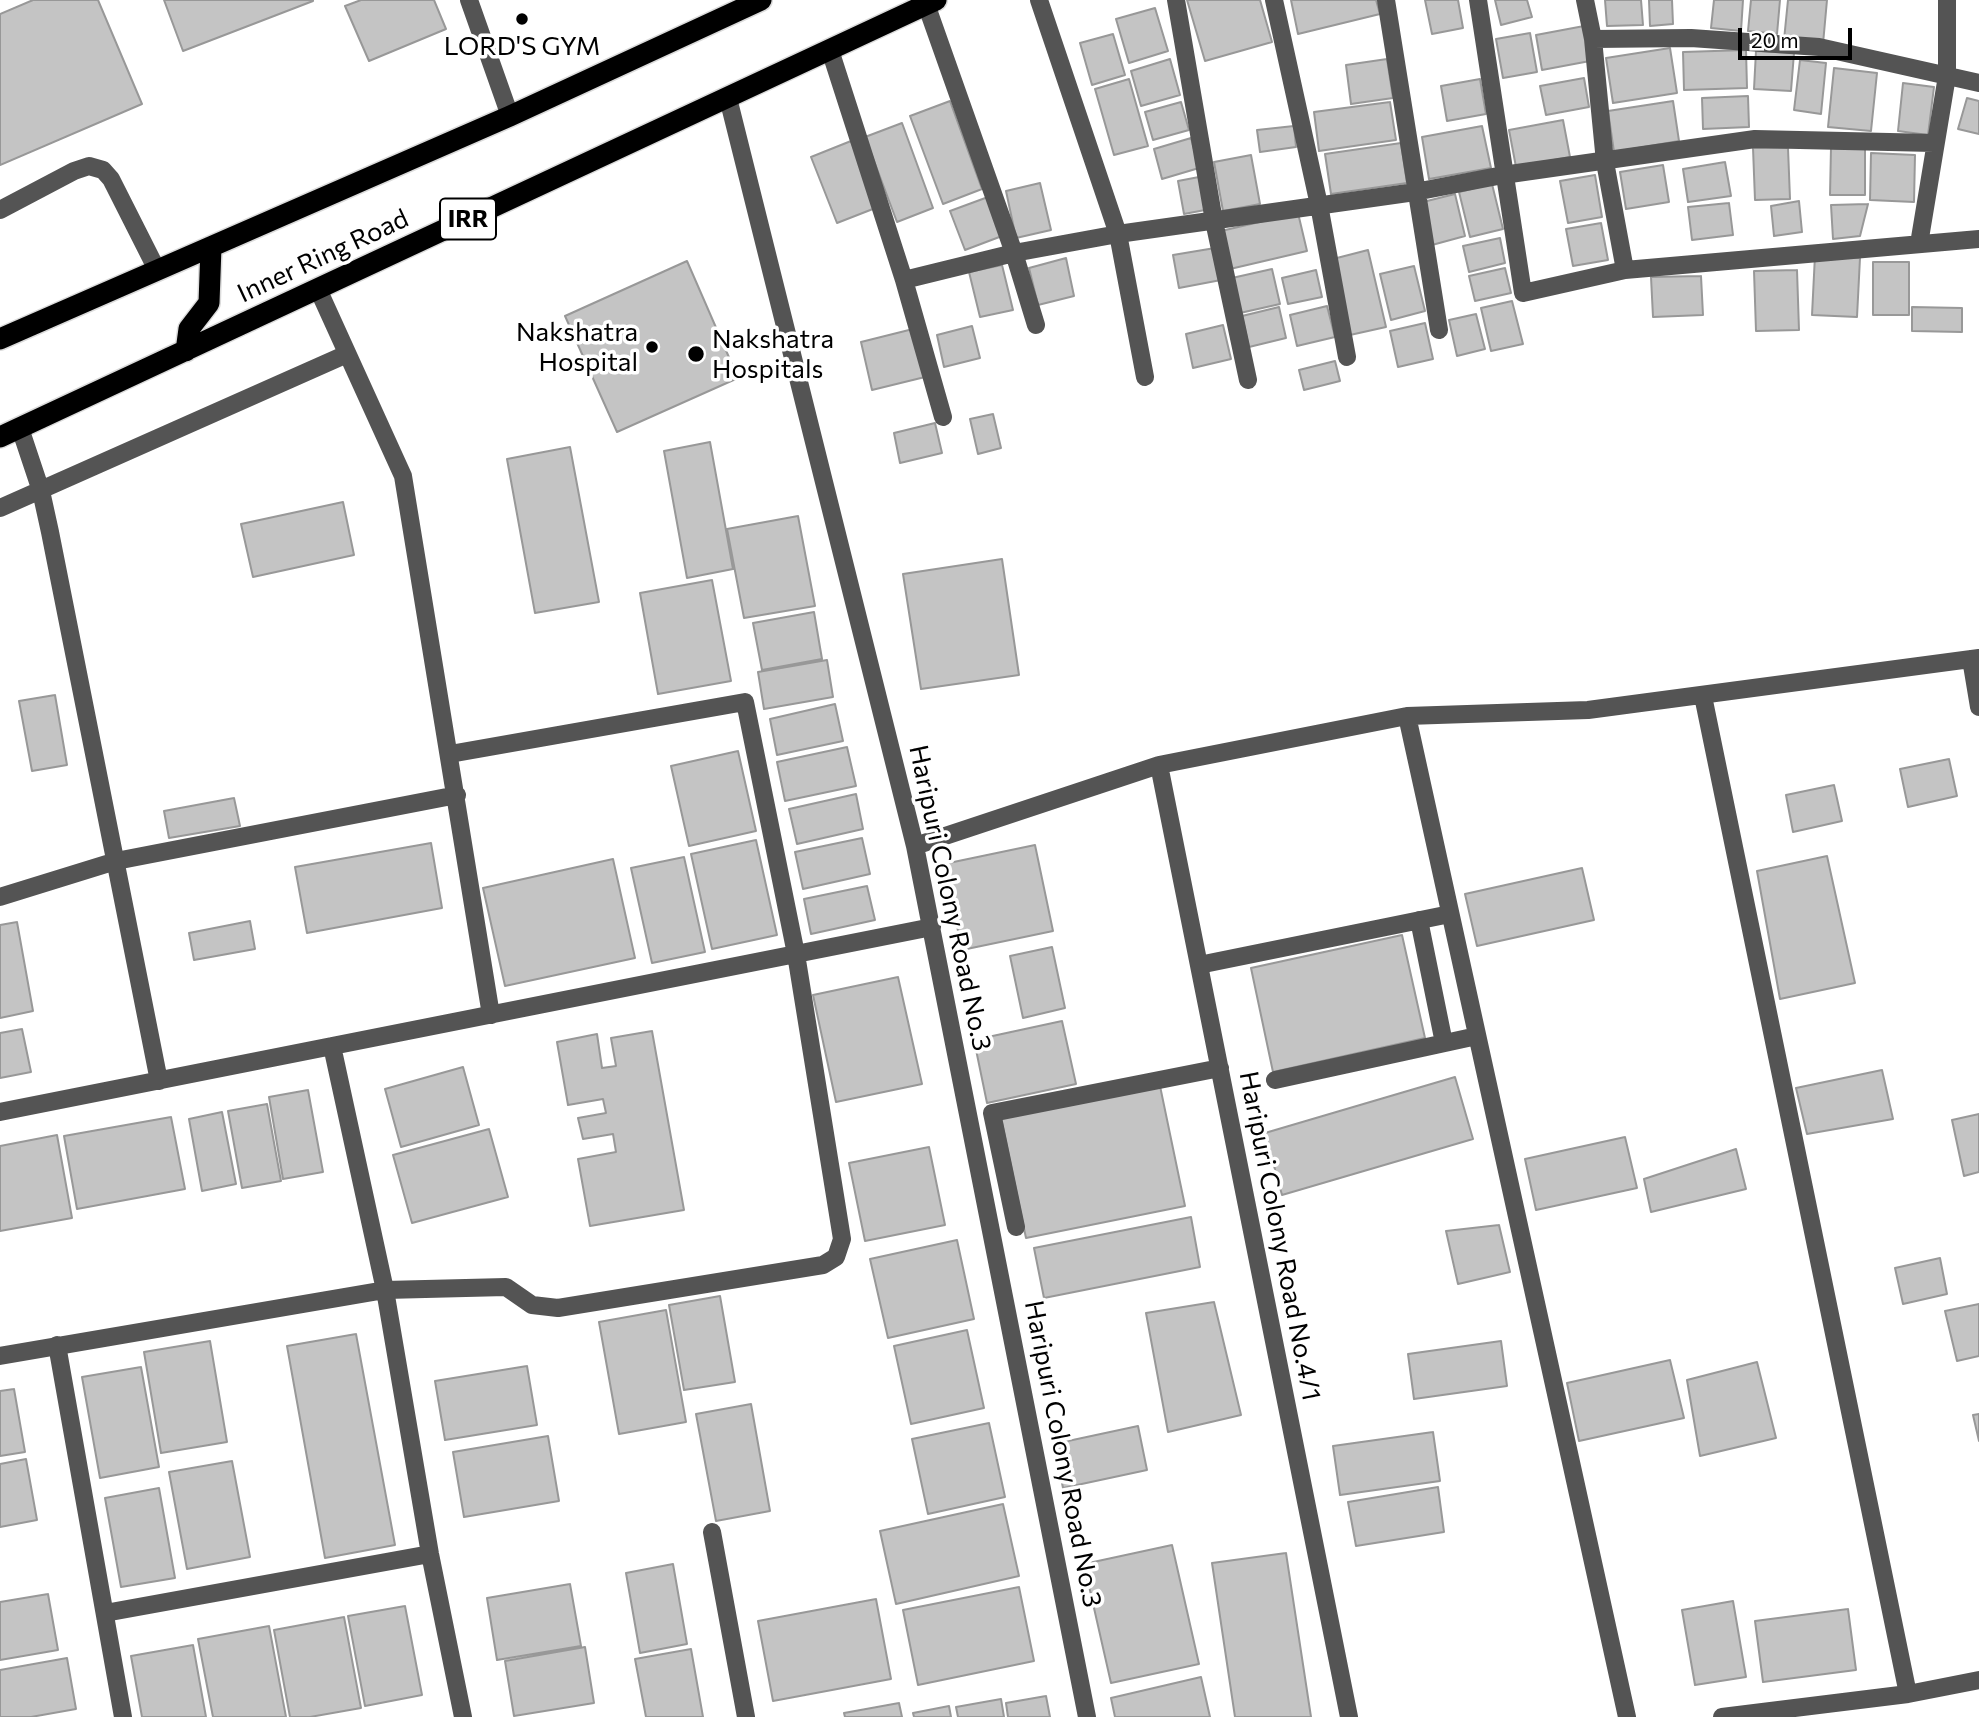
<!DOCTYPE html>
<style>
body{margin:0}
#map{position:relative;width:1979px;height:1717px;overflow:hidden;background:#fff;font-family:Commissioner,sans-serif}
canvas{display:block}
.scale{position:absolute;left:1738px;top:28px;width:114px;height:32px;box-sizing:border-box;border:4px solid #000;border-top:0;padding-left:9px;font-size:21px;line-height:24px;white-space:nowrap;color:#000;-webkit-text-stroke:5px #fff;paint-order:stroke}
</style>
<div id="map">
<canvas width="1979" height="1717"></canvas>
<div class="scale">20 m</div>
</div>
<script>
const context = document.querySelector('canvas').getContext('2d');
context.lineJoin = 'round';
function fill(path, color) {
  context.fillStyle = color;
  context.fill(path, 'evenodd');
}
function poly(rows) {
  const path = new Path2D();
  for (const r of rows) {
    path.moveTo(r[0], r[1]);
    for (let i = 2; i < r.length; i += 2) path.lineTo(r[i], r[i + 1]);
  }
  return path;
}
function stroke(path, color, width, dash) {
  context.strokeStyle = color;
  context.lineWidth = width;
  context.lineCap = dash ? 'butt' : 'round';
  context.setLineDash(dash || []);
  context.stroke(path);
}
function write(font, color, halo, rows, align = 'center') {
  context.font = font + ' Commissioner,sans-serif';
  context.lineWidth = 7;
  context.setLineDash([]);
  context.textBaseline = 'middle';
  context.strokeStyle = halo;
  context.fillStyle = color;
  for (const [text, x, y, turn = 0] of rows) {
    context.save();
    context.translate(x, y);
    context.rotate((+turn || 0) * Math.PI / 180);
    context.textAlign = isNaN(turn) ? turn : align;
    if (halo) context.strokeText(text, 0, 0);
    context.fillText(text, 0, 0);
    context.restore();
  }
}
const building = poly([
 [33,0,98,0,142,104,0,165,0,14,33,0],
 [164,0,313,0,313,1,183,51,164,0],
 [361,0,434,0,446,29,369,61,345,6,361,0],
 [1187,0,1260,0,1272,42,1205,61,1187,0],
 [1291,0,1376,0,1380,14,1298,34,1291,0],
 [1425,0,1458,0,1463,28,1432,34,1425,0],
 [1495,0,1527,0,1532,17,1501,25,1495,0],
 [1605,0,1641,0,1643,25,1607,26,1605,0],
 [1649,0,1672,0,1673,24,1650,26,1649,0],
 [1714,0,1743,0,1741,31,1711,28,1714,0],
 [1751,0,1780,0,1777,34,1748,31,1751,0],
 [1788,0,1827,0,1823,44,1784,40,1788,0],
 [1155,8,1168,51,1129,63,1116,19,1155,8],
 [1584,26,1590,61,1542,70,1536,35,1584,26],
 [1530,33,1537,72,1503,78,1496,39,1530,33],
 [1113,34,1125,75,1092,85,1080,43,1113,34],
 [1670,48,1677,93,1613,103,1606,58,1670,48],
 [1746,50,1747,88,1684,90,1683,52,1746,50],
 [1756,51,1794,53,1791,91,1754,89,1756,51],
 [1170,59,1180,95,1141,106,1131,71,1170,59],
 [1387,59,1393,98,1351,104,1346,65,1387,59],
 [1800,60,1826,63,1821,114,1794,110,1800,60],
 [1834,68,1877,73,1871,131,1828,127,1834,68],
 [1584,78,1589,107,1546,115,1540,86,1584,78],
 [1129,79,1148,146,1114,155,1095,89,1129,79],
 [1480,79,1486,114,1447,121,1441,86,1480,79],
 [1903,83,1934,87,1928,135,1898,131,1903,83],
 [1748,96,1749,127,1703,129,1702,98,1748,96],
 [1967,98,1979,101,1979,134,1958,129,1967,98],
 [950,101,982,189,943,204,910,116,950,101],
 [1673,101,1679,141,1614,152,1608,111,1673,101],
 [1181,102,1189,130,1153,140,1145,112,1181,102],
 [1390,102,1396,140,1319,151,1314,112,1390,102],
 [1563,120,1570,157,1516,167,1509,130,1563,120],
 [902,123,933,208,897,222,865,137,902,123],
 [1294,126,1296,147,1260,152,1257,130,1294,126],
 [1482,126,1491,168,1429,179,1422,137,1482,126],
 [1191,138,1199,168,1162,179,1154,149,1191,138],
 [851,141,878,207,837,223,811,157,851,141],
 [1401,143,1407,183,1331,194,1325,154,1401,143],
 [1753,148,1788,148,1790,199,1755,200,1753,148],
 [1831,148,1865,149,1865,195,1830,195,1831,148],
 [1871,153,1915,155,1914,202,1870,200,1871,153],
 [1251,155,1260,204,1223,211,1214,162,1251,155],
 [1725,162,1731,196,1688,202,1683,169,1725,162],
 [1663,165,1669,202,1626,209,1620,172,1663,165],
 [1595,175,1602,217,1568,223,1560,181,1595,175],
 [1199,177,1205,210,1184,214,1178,181,1199,177],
 [1040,183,1051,230,1016,238,1006,191,1040,183],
 [1492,184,1503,229,1470,237,1459,192,1492,184],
 [1455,194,1465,236,1432,245,1423,202,1455,194],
 [988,197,1002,236,965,250,950,211,988,197],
 [1799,201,1802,232,1774,236,1771,206,1799,201],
 [1729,203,1733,235,1692,240,1688,207,1729,203],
 [1868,204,1860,236,1833,239,1831,205,1868,204],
 [1298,213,1307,251,1230,269,1221,231,1298,213],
 [1601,223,1608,260,1573,266,1566,229,1601,223],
 [1500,238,1505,263,1469,272,1463,246,1500,238],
 [1215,248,1221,280,1179,288,1173,255,1215,248],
 [1368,250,1386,327,1350,335,1333,259,1368,250],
 [1815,255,1860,258,1857,317,1812,315,1815,255],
 [1066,258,1074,296,1038,305,1029,268,1066,258],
 [687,261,738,378,617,432,565,316,687,261],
 [1873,262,1909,262,1909,315,1873,315,1873,262],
 [1002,265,1013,310,980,317,969,272,1002,265],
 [1414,266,1425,311,1391,320,1380,274,1414,266],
 [1505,268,1511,293,1475,301,1469,276,1505,268],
 [1272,269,1280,304,1240,313,1232,278,1272,269],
 [1316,270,1322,297,1288,304,1282,278,1316,270],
 [1797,270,1799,330,1756,331,1754,271,1797,270],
 [1701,276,1703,315,1653,317,1651,277,1701,276],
 [1512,301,1523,344,1491,351,1481,308,1512,301],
 [1327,306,1335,337,1297,346,1290,315,1327,306],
 [1279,307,1286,338,1249,347,1242,316,1279,307],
 [1912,307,1962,308,1962,332,1912,331,1912,307],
 [1476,314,1485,349,1457,356,1449,320,1476,314],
 [1425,323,1433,359,1398,367,1390,331,1425,323],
 [1223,325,1231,359,1193,368,1186,334,1223,325],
 [972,326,980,358,944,367,937,335,972,326],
 [913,329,925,377,872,390,861,342,913,329],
 [1335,361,1340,381,1304,390,1299,370,1335,361],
 [993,414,1001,448,978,454,970,419,993,414],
 [935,423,942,453,900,463,894,433,935,423],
 [710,442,733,569,687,578,664,451,710,442],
 [570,447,599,602,535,613,507,459,570,447],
 [343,502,354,555,253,577,241,524,343,502],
 [798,516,815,606,744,618,727,529,798,516],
 [1002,559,1019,675,921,689,903,574,1002,559],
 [712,580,731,681,658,694,640,593,712,580],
 [814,612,822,659,762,670,753,623,814,612],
 [827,660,833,697,764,709,758,672,827,660],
 [55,695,67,765,32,771,19,701,55,695],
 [835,704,843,741,777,755,770,719,835,704],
 [847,747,856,786,785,801,777,762,847,747],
 [738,751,756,831,689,846,671,766,738,751],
 [1949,759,1957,796,1908,807,1900,769,1949,759],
 [1834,785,1842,821,1793,832,1786,795,1834,785],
 [856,794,863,829,797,844,789,809,856,794],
 [234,798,240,826,169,838,164,811,234,798],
 [862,838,870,874,803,889,795,852,862,838],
 [756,840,777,935,712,949,691,854,756,840],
 [431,843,442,908,307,933,295,867,431,843],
 [1035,845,1053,931,962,950,944,864,1035,845],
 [1827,856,1855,983,1780,999,1757,871,1827,856],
 [684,857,705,952,652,963,631,868,684,857],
 [613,859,635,958,505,986,483,888,613,859],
 [1582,868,1594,920,1477,946,1465,894,1582,868],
 [867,886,875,920,811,934,804,899,867,886],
 [250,921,255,949,194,960,189,933,250,921],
 [17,922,33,1011,0,1018,0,925,17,922],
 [1402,935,1425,1038,1273,1072,1251,968,1402,935],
 [1052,947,1065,1008,1023,1018,1010,956,1052,947],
 [898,977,922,1084,836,1102,813,995,898,977],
 [1062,1021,1076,1084,987,1103,974,1040,1062,1021],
 [22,1029,31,1072,0,1078,0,1033,22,1029],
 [652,1031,684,1210,590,1226,578,1159,616,1152,613,1134,583,1139,578,1118,606,1113,603,1099,568,1105,557,1042,597,1034,602,1068,616,1066,611,1038,652,1031],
 [463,1067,479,1125,401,1147,385,1089,463,1067],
 [1882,1070,1893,1119,1807,1134,1796,1088,1882,1070],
 [1455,1077,1473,1139,1282,1195,1265,1133,1455,1077],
 [1160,1086,1185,1206,1026,1238,1001,1118,1160,1086],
 [308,1090,323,1172,283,1179,269,1097,308,1090],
 [267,1104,281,1181,242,1188,228,1111,267,1104],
 [222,1112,236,1184,202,1191,189,1119,222,1112],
 [1979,1114,1979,1172,1964,1176,1952,1120,1979,1114],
 [171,1117,185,1189,77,1209,64,1136,171,1117],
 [489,1129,508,1197,412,1223,393,1155,489,1129],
 [57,1135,72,1218,0,1231,0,1146,57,1135],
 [1625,1137,1637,1188,1536,1210,1525,1159,1625,1137],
 [929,1147,945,1225,865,1241,849,1163,929,1147],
 [1736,1149,1746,1189,1651,1212,1644,1179,1736,1149],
 [1191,1217,1200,1267,1044,1298,1034,1248,1191,1217],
 [1499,1225,1510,1272,1458,1284,1446,1231,1499,1225],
 [957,1240,974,1319,888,1338,870,1259,957,1240],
 [1940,1258,1947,1294,1903,1304,1895,1268,1940,1258],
 [720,1296,735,1382,684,1390,669,1305,720,1296],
 [1214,1302,1241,1415,1168,1432,1146,1313,1214,1302],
 [1979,1304,1979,1356,1957,1361,1945,1311,1979,1304],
 [666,1310,686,1422,619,1434,599,1322,666,1310],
 [967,1330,984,1408,911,1424,894,1346,967,1330],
 [356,1334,395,1545,325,1558,287,1346,356,1334],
 [210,1341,227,1442,161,1453,144,1352,210,1341],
 [1501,1341,1507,1386,1414,1399,1408,1354,1501,1341],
 [1670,1360,1684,1418,1579,1441,1567,1383,1670,1360],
 [1757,1362,1776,1438,1700,1456,1687,1380,1757,1362],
 [527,1366,537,1425,445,1440,435,1381,527,1366],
 [141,1367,159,1467,100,1478,82,1377,141,1367],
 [14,1389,25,1452,0,1456,0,1391,14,1389],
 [751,1404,770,1511,716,1521,696,1414,751,1404],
 [1979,1414,1979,1441,1973,1415,1979,1414],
 [989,1423,1005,1497,928,1514,912,1439,989,1423],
 [1138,1426,1147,1470,1063,1488,1054,1444,1138,1426],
 [1433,1432,1440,1481,1340,1495,1333,1446,1433,1432],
 [548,1436,559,1501,464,1517,453,1452,548,1436],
 [26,1459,37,1520,0,1527,0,1464,26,1459],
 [232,1461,250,1557,187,1569,169,1472,232,1461],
 [1438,1487,1444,1532,1356,1546,1348,1502,1438,1487],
 [159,1488,175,1578,121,1587,105,1498,159,1488],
 [1003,1504,1019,1576,896,1604,880,1531,1003,1504],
 [1172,1545,1199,1664,1111,1683,1084,1564,1172,1545],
 [1286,1553,1311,1717,1235,1717,1212,1563,1286,1553],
 [673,1564,687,1644,640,1653,626,1573,673,1564],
 [570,1584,581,1646,497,1660,487,1598,570,1584],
 [1019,1587,1034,1661,918,1685,903,1610,1019,1587],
 [48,1594,58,1650,0,1660,0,1602,48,1594],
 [876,1599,891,1679,773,1701,758,1621,876,1599],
 [1733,1601,1746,1677,1695,1685,1682,1610,1733,1601],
 [405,1606,422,1695,365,1706,348,1616,405,1606],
 [1848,1609,1856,1670,1763,1682,1755,1621,1848,1609],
 [344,1617,361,1708,310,1717,290,1717,274,1630,344,1617],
 [269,1626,286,1717,213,1717,198,1639,269,1626],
 [193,1645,206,1717,142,1717,131,1656,193,1645],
 [585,1647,594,1703,514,1716,505,1661,585,1647],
 [691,1649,703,1717,646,1717,635,1659,691,1649],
 [67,1658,76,1709,31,1717,0,1717,0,1670,67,1658],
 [1201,1677,1210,1717,1115,1717,1111,1698,1201,1677],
 [1046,1696,1050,1717,1008,1717,1006,1703,1046,1696],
 [1001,1699,1004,1717,958,1717,956,1707,1001,1699],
 [899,1703,902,1717,845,1717,844,1713,899,1703],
 [949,1706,951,1717,914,1717,913,1713,949,1706]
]);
fill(building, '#c4c4c4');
stroke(building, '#989898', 2);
const highway = poly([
 [0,339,510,116,761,0],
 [186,351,189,329,209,303,211,247],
 [0,437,936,0]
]);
stroke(highway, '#dbdbdb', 24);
stroke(poly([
 [469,0,510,116],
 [1039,0,1118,234,1145,377],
 [1176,0,1214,221,1248,380],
 [1274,0,1319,205,1347,357],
 [1386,0,1439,330],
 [1478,0,1523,293,1625,270,1979,239],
 [1585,0,1593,39,1605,162,1625,270],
 [926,4,1014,253,1036,325],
 [1593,39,1691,38,1819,47,1979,83],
 [830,50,904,280,943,417],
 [728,98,915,846,1087,1717],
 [0,210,74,171,89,166,103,170,111,179,157,270],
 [1919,244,1947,76,1947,0],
 [904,280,1014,253,1118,234,1415,192,1503,175,1755,139,1934,143],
 [318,289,403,476,491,1015],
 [20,428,41,491,50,532,159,1081],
 [0,508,347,354],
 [1971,659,1979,707],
 [1703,696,1908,1694],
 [1407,716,1627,1717],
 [1159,765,1349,1717],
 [915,846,1159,765,1407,716,1588,710,1979,658],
 [0,897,116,861,457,795],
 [1419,920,1444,1043],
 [1199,965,1450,914],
 [332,1046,385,1290,506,1287,532,1305,558,1308,823,1265,836,1257,842,1239,796,954,745,702,450,754],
 [1275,1080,1477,1036],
 [0,1112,932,927],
 [1016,1227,992,1113,1220,1068],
 [57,1345,123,1717],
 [0,1356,385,1290,430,1554,463,1717],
 [712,1532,746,1717],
 [105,1613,430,1554],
 [1722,1717,1908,1694,1979,1680]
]), '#545454', 18);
stroke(highway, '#000', 21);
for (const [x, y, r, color] of [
 [522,19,7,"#000"],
 [652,347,7,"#000"],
 [696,354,9,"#000"]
]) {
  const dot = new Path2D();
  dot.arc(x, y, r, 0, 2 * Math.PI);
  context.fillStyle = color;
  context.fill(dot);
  stroke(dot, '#fff', 2.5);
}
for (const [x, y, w] of [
 [468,219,56]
]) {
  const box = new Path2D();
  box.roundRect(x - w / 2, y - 20.5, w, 41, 5);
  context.fillStyle = '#fff';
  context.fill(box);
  stroke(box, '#000', 2);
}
write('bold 24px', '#000', null, [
 ["IRR",468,219]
]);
write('26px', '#000', '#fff', [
 ["LORD'S GYM",522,46],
 ["Nakshatra",638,332,"right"],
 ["Hospital",638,362,"right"],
 ["Nakshatra",712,339,"left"],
 ["Hospitals",712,369,"left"]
]);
write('26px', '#000', '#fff', [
 ["Inner Ring Road",323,256,-25],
 ["Haripuri Colony Road No.3",950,898,78],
 ["Haripuri Colony Road No.4/1",1280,1236,79],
 ["Haripuri Colony Road No.3",1063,1454,79]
]);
</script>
